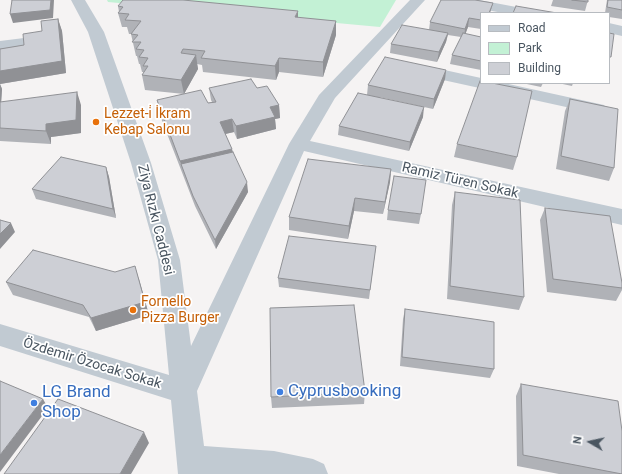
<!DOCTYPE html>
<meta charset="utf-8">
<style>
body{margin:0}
#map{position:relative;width:622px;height:474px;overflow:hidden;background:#f5f3f3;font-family:Roboto,sans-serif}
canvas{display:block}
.legend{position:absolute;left:480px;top:12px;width:130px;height:72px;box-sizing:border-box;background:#fff;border:1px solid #b7bbc0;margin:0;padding:5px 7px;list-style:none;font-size:12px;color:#4a5661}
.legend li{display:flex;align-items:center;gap:8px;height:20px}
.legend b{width:20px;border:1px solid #b7bbc0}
.north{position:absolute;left:570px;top:422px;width:40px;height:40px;-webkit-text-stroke:3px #fff;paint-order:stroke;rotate:279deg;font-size:11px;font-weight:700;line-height:16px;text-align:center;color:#4a5661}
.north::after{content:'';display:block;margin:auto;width:14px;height:18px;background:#4a5661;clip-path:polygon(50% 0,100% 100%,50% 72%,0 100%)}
</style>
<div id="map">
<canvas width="622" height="474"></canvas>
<ul class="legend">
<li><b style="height:5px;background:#c1cad2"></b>Road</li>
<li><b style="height:11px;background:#c3f1d5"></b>Park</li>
<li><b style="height:11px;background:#cdcfd5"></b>Building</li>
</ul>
<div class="north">N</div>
</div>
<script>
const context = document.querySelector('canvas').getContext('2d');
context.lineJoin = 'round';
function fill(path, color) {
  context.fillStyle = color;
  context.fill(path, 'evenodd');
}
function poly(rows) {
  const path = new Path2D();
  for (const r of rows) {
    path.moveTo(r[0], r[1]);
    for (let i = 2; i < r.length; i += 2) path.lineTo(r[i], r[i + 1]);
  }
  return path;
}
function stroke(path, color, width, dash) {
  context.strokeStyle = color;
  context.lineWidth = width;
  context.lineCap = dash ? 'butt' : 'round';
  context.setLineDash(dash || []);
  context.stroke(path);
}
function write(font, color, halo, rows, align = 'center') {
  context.font = font + ' Roboto,sans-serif';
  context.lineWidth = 3.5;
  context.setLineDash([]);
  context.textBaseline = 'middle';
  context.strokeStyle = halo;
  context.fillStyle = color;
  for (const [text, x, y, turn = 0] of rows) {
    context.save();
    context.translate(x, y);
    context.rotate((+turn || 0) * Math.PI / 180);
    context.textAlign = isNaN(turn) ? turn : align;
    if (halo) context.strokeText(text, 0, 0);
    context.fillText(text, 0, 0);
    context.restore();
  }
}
fill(poly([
 [107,0,396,0,380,27,108,2]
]), '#c3f1d5');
fill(poly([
 [71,0,85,0,104,32,151,163,180,260,191,346,289,144,319,95,410,0,425,0,335,98,310,141,622,209,622,225,304,151,197,391,204,446,274,451,313,459,324,464,328,474,178,474,171,400,0,346,0,324,169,375,158,260,131,163,88,32,71,0],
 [448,0,479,0,527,9,532,10,534,13,503,13,455,4,450,3,448,0],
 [609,23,622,26,622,36,609,33,609,23],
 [32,37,38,39,40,42,38,45,0,51,0,41,32,37],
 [417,64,481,78,481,83,504,83,604,105,607,109,604,113,598,114,411,73,409,69,411,65,417,64]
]), '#c1cad2');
fill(poly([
 [553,0,588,0,585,11,551,6],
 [607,0,622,0,622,19,609,17,609,13,605,13],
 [118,6,298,18,336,21,336,35,323,77,279,72,276,80,203,72,202,65,197,64,198,69,184,94,145,90,142,75,144,72,142,72,140,64,139,64,137,56,136,56,131,34,129,34,127,27,122,27,118,13,119,12],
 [481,13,481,29,468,27,465,34,481,37,481,70,450,64,452,55,461,37,448,35,446,42,437,62,390,53,391,44,429,30,430,22],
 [58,19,62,31,66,73,0,84,2,89,1,102,81,105,81,133,51,137,51,144,0,141,0,49,24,45],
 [446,70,445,79,433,109,379,97,423,117,409,151,338,135,339,126,367,95,368,85],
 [522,83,543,83,541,87],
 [558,83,573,83,572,86],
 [209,88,257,88,279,105,280,118,275,119,276,129,237,139,234,132,225,134,232,149,233,152,248,192,216,249,195,206,159,113,157,100,208,103,212,102,211,100],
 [570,99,614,168,609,181,556,169,565,111],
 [457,144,517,157,513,170,454,157],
 [106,167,109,177,116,218,36,199,32,189],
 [391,169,390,182,383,214,354,211,348,239,289,230,289,217],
 [455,192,524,297,519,310,447,299,452,205],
 [545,208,622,283,622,290,616,301,547,292,540,220],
 [388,210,421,214,419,224,387,220],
 [376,246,369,299,279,287,278,278],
 [139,279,149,315,96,331,89,317,13,295,6,282],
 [405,309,494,369,490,378,400,366,403,319],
 [521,384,622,474,559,474,517,466,516,396],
 [365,392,364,404,272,408,271,397]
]), '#b0b2b7');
fill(poly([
 [51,0,54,0,53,18,13,23,10,14],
 [493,3,490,13,489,13],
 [298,11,298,25,295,17],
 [469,18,468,27,464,38,465,29],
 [58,19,62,31,66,73,0,84,2,89,1,105,0,105,0,71],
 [336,21,336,35,323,77,323,62],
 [448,33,446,42,437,62,439,52],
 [196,55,198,69,184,94,181,80],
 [279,58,279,72,276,80,275,66],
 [446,70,445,79,433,109,434,99],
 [77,92,81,105,81,133,51,137,51,144,46,131,46,124],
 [279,105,280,118,275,119,276,129,237,139,236,126,270,107],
 [424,107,423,117,409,151,410,142],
 [232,119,234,132,221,135,220,122],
 [232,149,234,161,181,164,180,161],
 [106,167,109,177,116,218,113,209],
 [391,169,390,182,383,214,385,202],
 [247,182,248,192,216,249,215,240],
 [355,198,354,211,348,239,349,226],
 [11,223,15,232,0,249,0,234],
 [135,266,149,315,96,331,91,318],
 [43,399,48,408,0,472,0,455],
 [144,432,149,443,131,474,120,474]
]), '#909195');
const building = poly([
 [12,0,51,0,50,10,10,14,12,0],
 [123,0,183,0,298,11,295,17,336,21,323,62,279,58,275,66,201,58,205,51,183,49,181,53,196,55,181,80,142,75,148,66,143,66,148,58,139,57,144,50,136,49,141,42,132,42,138,35,131,34,141,21,125,20,129,14,118,13,123,7,118,6,123,0],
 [441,0,475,0,493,3,489,13,481,13,481,20,469,18,465,29,430,22,441,0],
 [572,0,588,0,588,2,572,0],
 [608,0,622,0,622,10,607,7,608,0],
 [516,6,557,13,513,13,516,6],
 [58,19,62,61,0,71,0,49,24,45,23,34,42,31,41,21,58,19],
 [402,25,448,33,439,52,391,44,402,25],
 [463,33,481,37,481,61,452,55,463,33],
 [609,33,614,34,611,57,609,57,609,33],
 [385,57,446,70,434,99,368,85,385,57],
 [251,79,257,88,267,86,279,105,270,107,275,117,236,126,232,119,220,122,232,149,180,161,157,100,201,90,208,103,216,102,209,88,251,79],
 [480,81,481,81,481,83,492,83,532,91,517,157,457,144,480,81],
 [77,92,76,120,46,124,46,131,0,128,0,102,77,92],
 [358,93,424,107,410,142,339,126,358,93],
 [570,99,618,109,614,168,561,156,570,99],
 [233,152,247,182,215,240,193,196,181,164,233,152],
 [61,157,106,167,113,209,32,189,61,157],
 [308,159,391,169,385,202,355,198,349,226,289,217,308,159],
 [394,176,426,180,421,214,388,210,394,176],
 [455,192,520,200,524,297,450,286,455,192],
 [545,208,610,216,622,283,622,288,553,279,545,208],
 [0,220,11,223,0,234,0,220],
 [289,236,376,246,370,290,278,278,289,236],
 [33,250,115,272,135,266,145,302,91,318,83,305,6,282,33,250],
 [354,305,365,392,271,397,270,308,354,305],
 [405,309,494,322,494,369,402,357,405,309],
 [0,381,43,399,0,455,0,381],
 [521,384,618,401,622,431,622,474,523,455,521,384],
 [58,399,144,432,120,474,4,474,58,399]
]);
fill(building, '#cdcfd5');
stroke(building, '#909195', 1);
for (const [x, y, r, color] of [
 [96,122,4,"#e8710a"],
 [133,310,4,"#e8710a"],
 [280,392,4,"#3f7fe0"],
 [34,403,4,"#3f7fe0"]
]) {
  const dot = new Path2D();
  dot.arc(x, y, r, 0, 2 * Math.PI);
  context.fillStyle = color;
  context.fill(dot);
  stroke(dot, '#fff', 1.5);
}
write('14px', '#c56008', '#fff', [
 ["Lezzet-i̇ İkram",104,114],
 ["Kebap Salonu",104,130],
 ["Fornello",141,302],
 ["Pizza Burger",141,318]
], 'left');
write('14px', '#4a5661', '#fff', [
 ["Ramiz Türen Sokak",460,181,13],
 ["Ziya Rızkı Caddesi",155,220,76],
 ["Özdemir Özocak Sokak",92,364,17]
]);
write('17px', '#366cbe', '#fff', [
 ["Cyprusbooking",288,392],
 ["LG Brand",42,393],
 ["Shop",42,413]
], 'left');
</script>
